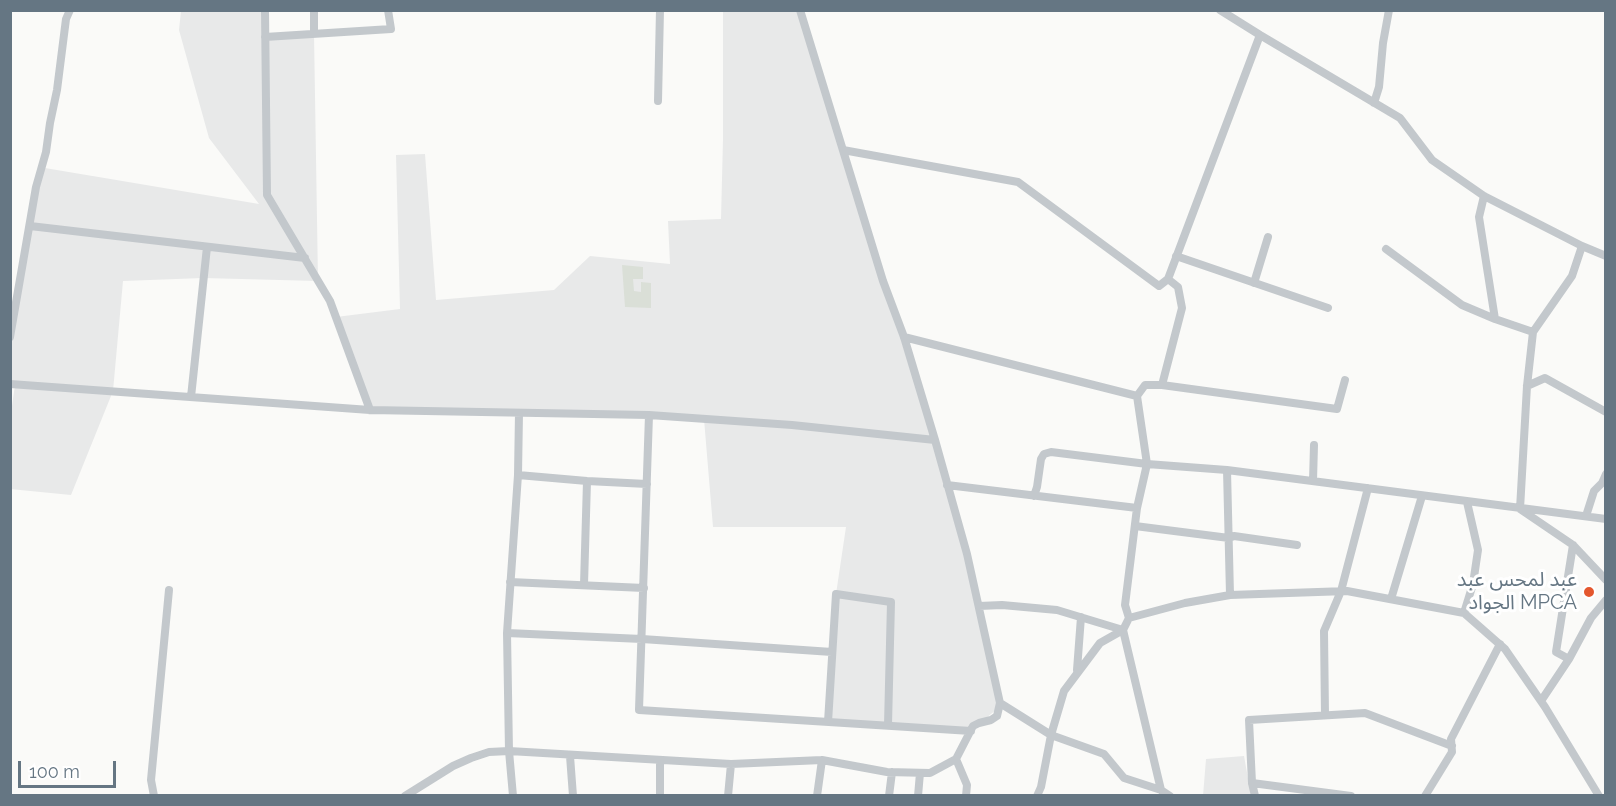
<!DOCTYPE html>
<meta charset="utf-8">
<style>
body{margin:0}
#map{position:relative;width:1616px;height:806px;overflow:hidden;background:#fafaf8;font-family:Raleway,sans-serif}
canvas{display:block}
.frame{position:absolute;inset:0;border:12px solid #657683;pointer-events:none}
.scale{position:absolute;left:18px;top:761px;width:98px;height:27px;box-sizing:border-box;border:3px solid #657683;border-top:0;padding-left:8px;font-size:18px;line-height:21px;white-space:nowrap;color:#657683;-webkit-text-stroke:4px #fff;paint-order:stroke}
</style>
<div id="map">
<canvas width="1616" height="806"></canvas>
<div class="frame"></div>
<div class="scale">100 m</div>
</div>
<script>
const context = document.querySelector('canvas').getContext('2d');
context.lineJoin = 'round';
function fill(path, color) {
  context.fillStyle = color;
  context.fill(path, 'evenodd');
}
function poly(rows) {
  const path = new Path2D();
  for (const r of rows) {
    path.moveTo(r[0], r[1]);
    for (let i = 2; i < r.length; i += 2) path.lineTo(r[i], r[i + 1]);
  }
  return path;
}
function stroke(path, color, width, dash) {
  context.strokeStyle = color;
  context.lineWidth = width;
  context.lineCap = dash ? 'butt' : 'round';
  context.setLineDash(dash || []);
  context.stroke(path);
}
function write(font, color, halo, rows, align = 'center') {
  context.font = font + ' Raleway,"Noto Sans Arabic",sans-serif';
  context.lineWidth = 6;
  context.setLineDash([]);
  context.textBaseline = 'middle';
  context.strokeStyle = halo;
  context.fillStyle = color;
  for (const [text, x, y, turn = 0] of rows) {
    context.save();
    context.translate(x, y);
    context.rotate((+turn || 0) * Math.PI / 180);
    context.textAlign = isNaN(turn) ? turn : align;
    if (halo) context.strokeText(text, 0, 0);
    context.fillText(text, 0, 0);
    context.restore();
  }
}
fill(poly([
 [181,11,265,11,265,37,314,34,318,281,203,278,123,281,113,391,71,495,10,489,10,420,15,385,11,384,11,336,39,167,259,204,209,138,179,30],
 [723,11,800,11,967,554,998,708,971,731,828,722,836,594,846,527,713,527,704,419,370,410,336,317,400,309,396,155,425,154,436,300,554,290,590,256,670,264,668,221,721,219,723,139],
 [1244,756,1251,795,1203,796,1206,759]
]), '#e8e9e9');
fill(poly([
 [622,265,643,267,643,279,633,279,634,291,641,292,641,282,651,283,651,308,625,307]
]), '#dadfd7');
stroke(poly([
 [265,10,267,195,330,301,370,410],
 [314,10,314,34],
 [800,10,883,281,904,337,935,440,967,554,1000,703,1051,735,1104,754,1124,778,1161,790,1170,796],
 [1220,10,1260,35,1400,118,1432,160,1484,196,1582,246,1606,256],
 [265,37,391,29,388,10],
 [658,101,660,10],
 [1374,103,1379,87,1383,43,1389,10],
 [843,150,1018,182,1159,286,1168,279,1260,35],
 [1484,196,1479,217,1495,319,1533,332],
 [30,226,305,258],
 [1582,246,1572,276,1533,332,1527,386,1520,509,1573,545,1606,580],
 [1386,249,1462,305,1495,319],
 [1176,256,1328,308],
 [1254,283,1268,237],
 [10,337,36,187,46,152,50,123,57,90,66,19,70,10],
 [904,337,1137,396,1147,464,1227,470,1230,595,1347,591,1464,613,1505,649,1545,707,1599,796],
 [10,384,370,410,649,415,792,425,935,440],
 [1162,385,1182,308,1178,287,1168,279],
 [1527,386,1545,378,1606,412],
 [1137,396,1145,385,1162,385,1337,409,1345,380],
 [191,397,207,247],
 [649,415,639,710,971,731],
 [1227,470,1606,519],
 [518,475,587,481,647,484],
 [1313,481,1314,445],
 [947,485,1137,508],
 [1034,496,1037,487,1041,459,1044,454,1051,452,1147,464,1137,508,1125,605,1129,618],
 [1586,516,1594,491,1602,483,1606,474],
 [1135,526,1229,538,1234,536,1297,545],
 [510,582,644,588],
 [584,585,587,481],
 [1391,599,1422,496],
 [979,606,1002,605,1057,610,1123,630,1161,790],
 [1464,613,1473,584,1478,550,1467,502],
 [507,633,642,639,832,652],
 [1569,659,1556,652,1573,545],
 [1077,670,1081,617],
 [1541,701,1569,659,1591,618,1606,600],
 [1325,715,1324,631,1341,591,1368,488],
 [828,722,836,594,891,602,888,725],
 [570,756,573,796],
 [956,759,967,785,966,796],
 [1252,783,1351,796],
 [154,796,151,780,169,590],
 [405,796,453,766,471,758,489,752,509,751,731,764,822,760,887,772,930,773,956,759,973,726,979,723,991,720,997,716,1000,703],
 [513,796,509,751,507,633,518,475,519,413],
 [660,796,660,761],
 [728,796,731,764],
 [817,796,822,760],
 [889,796,892,772],
 [918,796,920,773],
 [1037,796,1041,787,1051,735,1064,691,1100,643,1123,630,1129,618,1185,603,1230,595],
 [1255,796,1252,783,1249,720,1365,713,1452,746],
 [1425,796,1452,752,1451,739,1500,644]
]), '#c3c8cc', 8);
for (const [x, y, r, color] of [
 [1589,592,6,"#e4572e"]
]) {
  const dot = new Path2D();
  dot.arc(x, y, r, 0, 2 * Math.PI);
  context.fillStyle = color;
  context.fill(dot);
  stroke(dot, '#fff', 2);
}
write('20px', '#657683', '#fff', [
 ["عبد لمحس عبد",1577,580],
 ["الجواد MPCA",1577,603]
], 'right');
</script>
